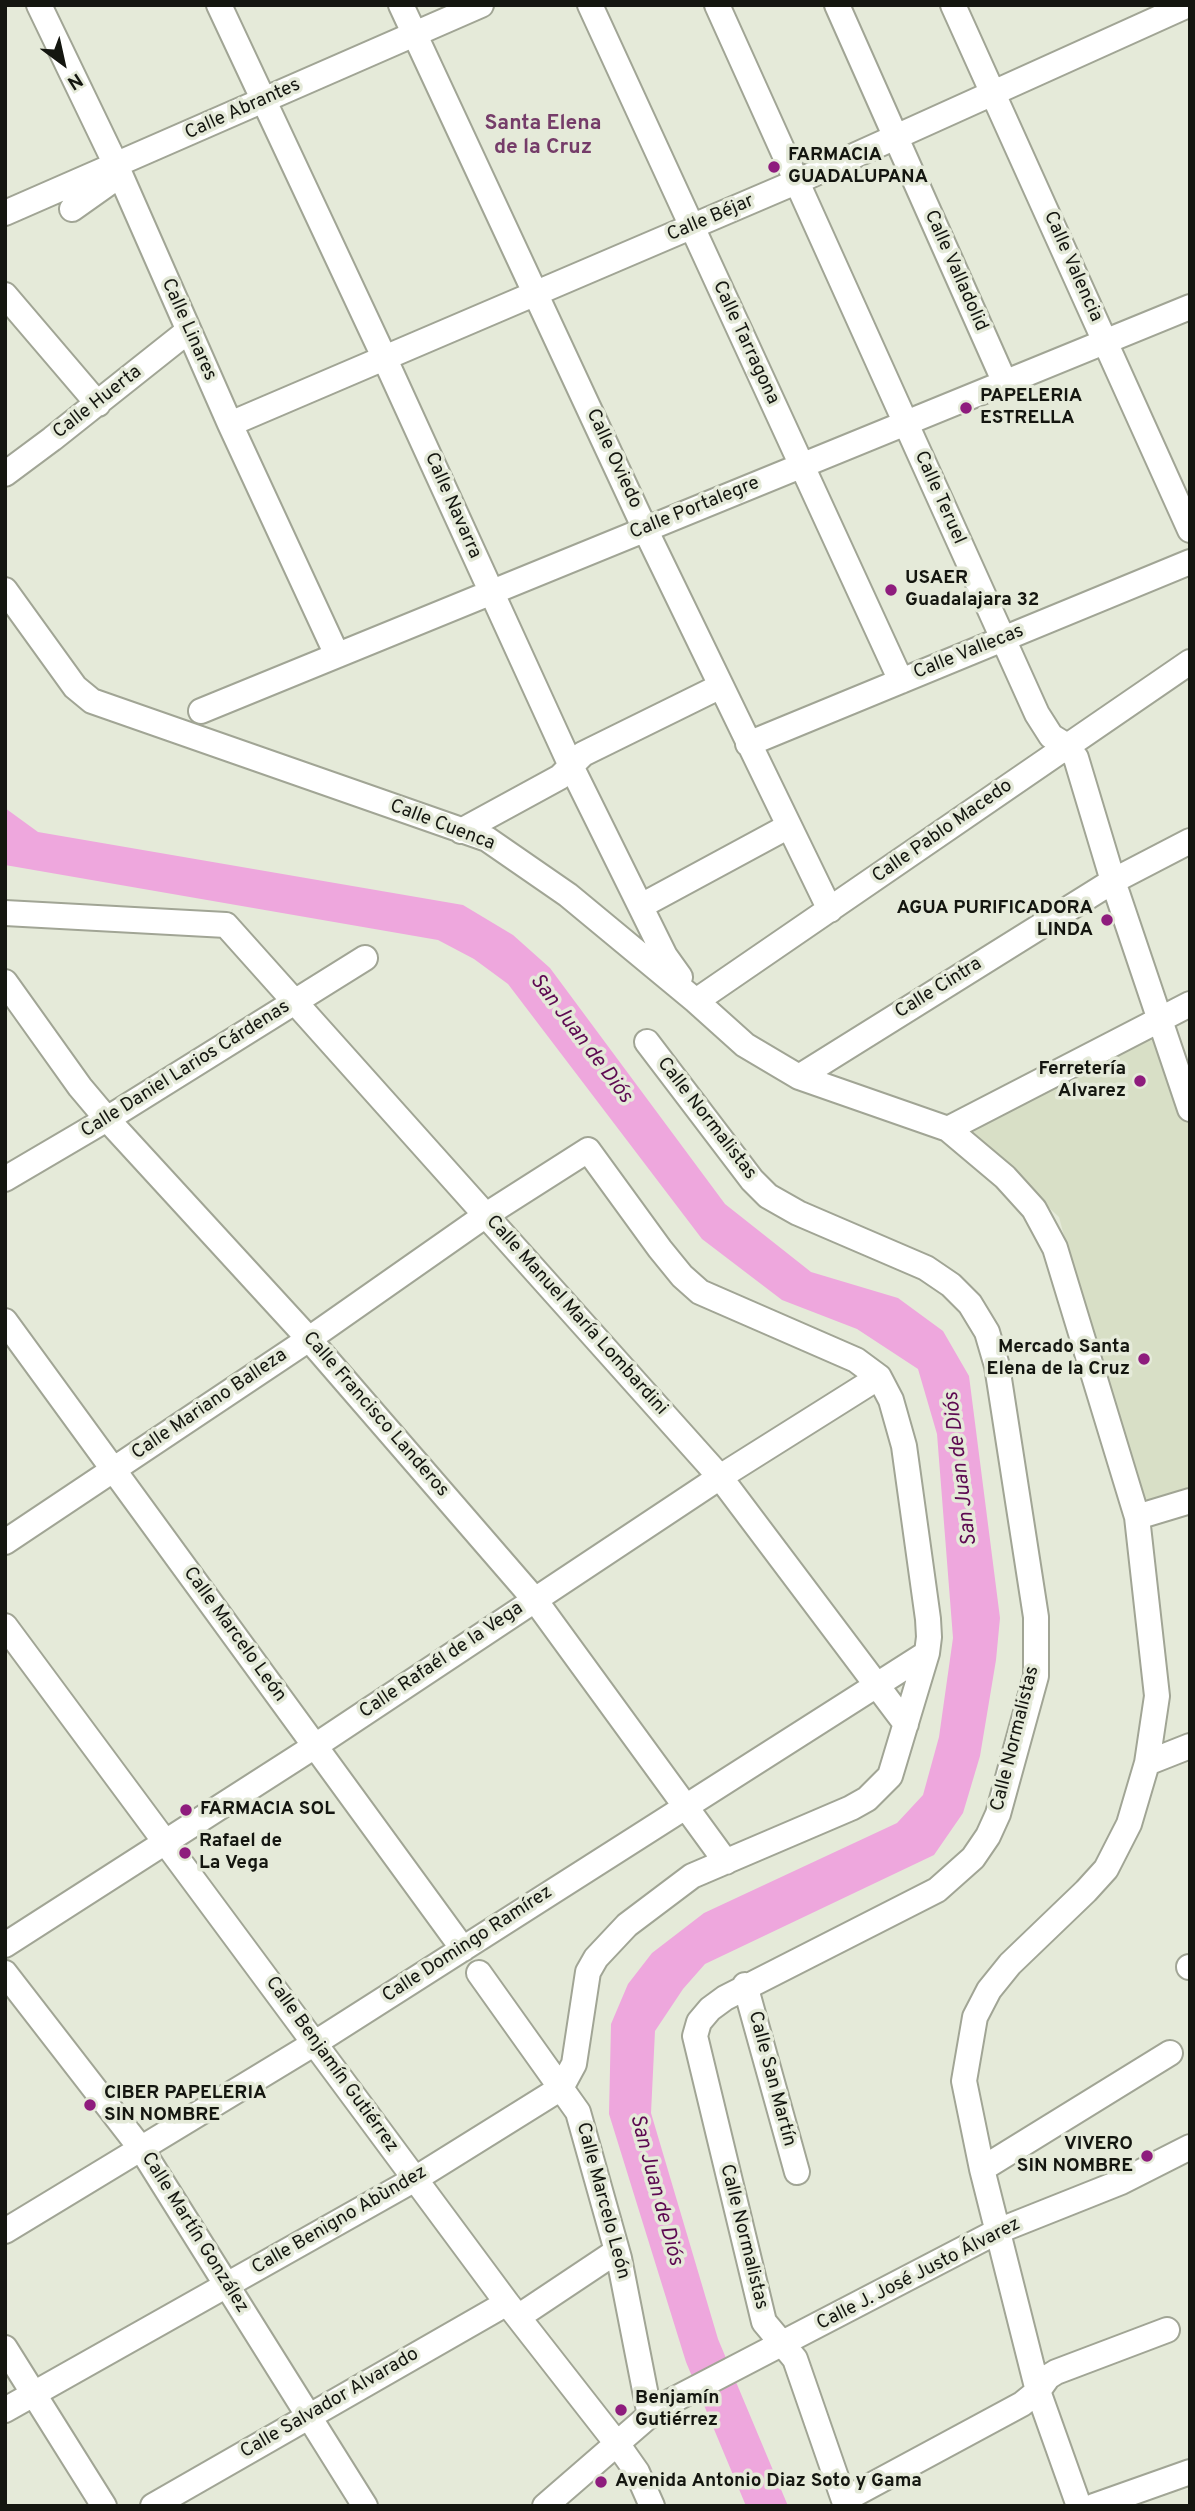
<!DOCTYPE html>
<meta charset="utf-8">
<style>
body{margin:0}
#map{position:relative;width:1195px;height:2511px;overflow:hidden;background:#e5ead9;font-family:Overpass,sans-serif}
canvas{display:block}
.frame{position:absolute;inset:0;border:7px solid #141610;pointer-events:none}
.north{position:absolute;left:28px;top:28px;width:70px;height:70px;-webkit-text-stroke:5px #e5ead9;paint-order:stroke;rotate:147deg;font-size:19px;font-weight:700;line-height:28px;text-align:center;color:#141610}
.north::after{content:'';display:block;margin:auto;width:24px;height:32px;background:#141610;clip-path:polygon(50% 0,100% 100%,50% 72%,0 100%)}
</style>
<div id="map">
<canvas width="1195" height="2511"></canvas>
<div class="frame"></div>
<div class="north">N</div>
</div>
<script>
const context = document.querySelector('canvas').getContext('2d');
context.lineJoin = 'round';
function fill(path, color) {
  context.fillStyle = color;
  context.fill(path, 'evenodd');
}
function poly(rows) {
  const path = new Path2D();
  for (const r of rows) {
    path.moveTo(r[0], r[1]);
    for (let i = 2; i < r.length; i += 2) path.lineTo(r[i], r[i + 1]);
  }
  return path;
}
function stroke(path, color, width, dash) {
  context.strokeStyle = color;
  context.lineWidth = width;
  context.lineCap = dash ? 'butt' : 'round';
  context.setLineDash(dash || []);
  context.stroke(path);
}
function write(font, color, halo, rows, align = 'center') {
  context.font = font + ' Overpass,sans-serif';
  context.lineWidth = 7;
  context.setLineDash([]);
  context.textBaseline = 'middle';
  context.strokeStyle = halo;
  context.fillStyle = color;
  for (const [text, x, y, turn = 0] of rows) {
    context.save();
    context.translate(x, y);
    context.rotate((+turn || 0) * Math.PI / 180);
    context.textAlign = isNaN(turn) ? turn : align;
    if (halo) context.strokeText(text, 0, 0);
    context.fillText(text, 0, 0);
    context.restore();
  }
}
fill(poly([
 [1159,1024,1190,1115,1190,1500,1139,1514,1059,1217,963,1128]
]), '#d8dfc6');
fill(poly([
 [5,808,38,832,463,905,513,935,550,968,725,1204,811,1272,898,1298,943,1331,969,1376,1000,1618,996,1660,980,1756,963,1813,934,1855,705,1964,683,1989,655,2031,651,2113,718,2339,788,2506,746,2506,686,2362,609,2114,611,2024,628,1984,652,1953,704,1913,897,1823,923,1795,939,1737,953,1638,937,1434,918,1369,857,1329,782,1300,702,1239,508,984,474,959,438,940,5,865]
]), '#eea7dd');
const minor = poly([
 [39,5,116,165,230,424,337,655],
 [219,5,384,357,571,766,665,956,680,977],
 [401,5,645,529,830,910],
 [590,5,901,681],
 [717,5,1037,714,1051,736,1067,746,1076,758,1113,881,1190,1109],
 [837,5,1005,383],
 [953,5,1190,530],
 [72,209,120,175],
 [5,213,481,5],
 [5,295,98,404],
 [230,424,796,182,1188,5],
 [5,474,52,439,188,331],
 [5,590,75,687,92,701,487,839,568,895,696,1001,745,1045,799,1077,948,1129,1005,1177,1034,1209,1055,1248,1137,1517,1157,1696,1147,1763,1129,1824,1106,1869,1086,1891,1010,1964,989,1990,975,2017,964,2081,982,2169,1038,2391,1079,2506],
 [201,711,1190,307],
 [748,744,1190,562],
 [461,831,560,777,583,754,721,686],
 [641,906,789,826],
 [5,913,226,925,720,1477,906,1724],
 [5,982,80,1087,107,1119,309,1339,535,1600,726,1862],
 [696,1001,1190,662],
 [647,1042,752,1180,768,1196,798,1213,926,1268,951,1285,970,1304,987,1332,997,1366,1036,1617,1036,1676,998,1814,988,1836,973,1858,937,1890,725,1998,710,2009,699,2022,695,2036,764,2322,795,2359,846,2506],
 [799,1077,1113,881,1190,841],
 [948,1129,1190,1004],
 [5,1179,107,1119,365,958],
 [5,1321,463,1949],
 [1137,1517,1190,1501],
 [5,1542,309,1339,486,1215,588,1150,660,1249,682,1276,700,1292,856,1360,879,1377,891,1400,904,1446,928,1619,929,1637,927,1653,890,1776,867,1799,851,1808,692,1876,627,1925,596,1958,588,1972,574,2064,561,2088,415,2179,5,2410],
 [5,1626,507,2303,618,2445,637,2472,652,2506],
 [1147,1763,1190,1746],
 [5,1945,315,1746,720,1477,879,1377],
 [1189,1967,1190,1967],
 [5,1973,142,2150,365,2506],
 [479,1973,578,2112,619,2258,650,2416],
 [745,1985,797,2172],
 [982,2169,1170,2053],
 [5,2231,315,2043,927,1653],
 [518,2317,617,2251],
 [5,2348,104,2506],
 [844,2500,1022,2404,1038,2391,1048,2377,1056,2372,1167,2330],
 [153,2506,507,2303],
 [545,2506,658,2408,998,2231,1121,2182,1190,2147],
 [1094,2506,1190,2472]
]);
stroke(minor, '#a1a595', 28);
stroke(minor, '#fff', 24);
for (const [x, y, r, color] of [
 [774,167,7,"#8e1c7d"],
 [966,408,7,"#8e1c7d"],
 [891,590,7,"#8e1c7d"],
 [1107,920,7,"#8e1c7d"],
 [1140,1081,7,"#8e1c7d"],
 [1144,1359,7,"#8e1c7d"],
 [186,1810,7,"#8e1c7d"],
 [185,1853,7,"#8e1c7d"],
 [90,2105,7,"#8e1c7d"],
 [1147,2156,7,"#8e1c7d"],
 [621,2410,7,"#8e1c7d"],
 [601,2482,7,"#8e1c7d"]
]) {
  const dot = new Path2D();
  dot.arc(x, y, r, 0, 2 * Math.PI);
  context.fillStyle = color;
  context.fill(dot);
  stroke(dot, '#e5ead9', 2.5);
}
write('19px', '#141610', '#e5ead9', [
 ["Calle Abrantes",243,110,-24],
 ["Calle Béjar",711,219,-23],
 ["Calle Valencia",1072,267,66],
 ["Calle Valladolid",955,271,66],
 ["Calle Linares",188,330,66],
 ["Calle Tarragona",745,343,65],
 ["Calle Huerta",98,403,-38],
 ["Calle Oviedo",613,459,65],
 ["Calle Teruel",939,498,66],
 ["Calle Navarra",452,506,66],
 ["Calle Portalegre",695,509,-22],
 ["Calle Vallecas",969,653,-22],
 ["Calle Cuenca",442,826,21],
 ["Calle Pablo Macedo",943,832,-35],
 ["Calle Cintra",939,989,-32],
 ["Calle Daniel Larios Cárdenas",186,1070,-32],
 ["Calle Normalistas",706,1119,52],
 ["Calle Manuel María Lombardini",576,1316,48],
 ["Calle Mariano Balleza",210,1405,-34],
 ["Calle Francisco Landeros",375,1415,49],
 ["Calle Marcelo León",234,1635,54],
 ["Calle Rafaél de la Vega",442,1661,-34],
 ["Calle Normalistas",1016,1739,-76],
 ["Calle Domingo Ramírez",468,1945,-33],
 ["Calle Benjamín Gutiérrez",331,2065,54],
 ["Calle San Martín",771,2079,75],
 ["Calle Marcelo León",602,2201,75],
 ["Calle Benigno Abùndez",340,2221,-30],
 ["Calle Martín González",194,2233,58],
 ["Calle Normalistas",743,2237,76],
 ["Calle J. José Justo Álvarez",919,2275,-27],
 ["Calle Salvador Alvarado",330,2404,-30]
]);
write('bold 19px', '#141610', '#e5ead9', [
 ["FARMACIA",788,156],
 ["GUADALUPANA",788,178],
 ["PAPELERIA",980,397],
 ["ESTRELLA",980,419],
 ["USAER",905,579],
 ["Guadalajara 32",905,601],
 ["AGUA PURIFICADORA",1093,909,"right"],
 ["LINDA",1093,931,"right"],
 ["Ferretería",1126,1070,"right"],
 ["Alvarez",1126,1092,"right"],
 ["Mercado Santa",1130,1348,"right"],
 ["Elena de la Cruz",1130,1370,"right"],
 ["FARMACIA SOL",200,1810],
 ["Rafael de",199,1842],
 ["La Vega",199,1864],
 ["CIBER PAPELERIA",104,2094],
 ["SIN NOMBRE",104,2116],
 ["VIVERO",1133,2145,"right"],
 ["SIN NOMBRE",1133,2167,"right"],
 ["Benjamín",635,2399],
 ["Gutiérrez",635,2421],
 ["Avenida Antonio Diaz Soto y Gama",615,2482]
], 'left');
write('bold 21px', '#753c69', '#e5ead9', [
 ["Santa Elena",543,125],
 ["de la Cruz",543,149]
]);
write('italic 21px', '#5d0951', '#e5ead9', [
 ["San Juan de Diós",580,1039,53],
 ["San Juan de Diós",962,1469,-97],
 ["San Juan de Diós",655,2190,75]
]);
</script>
